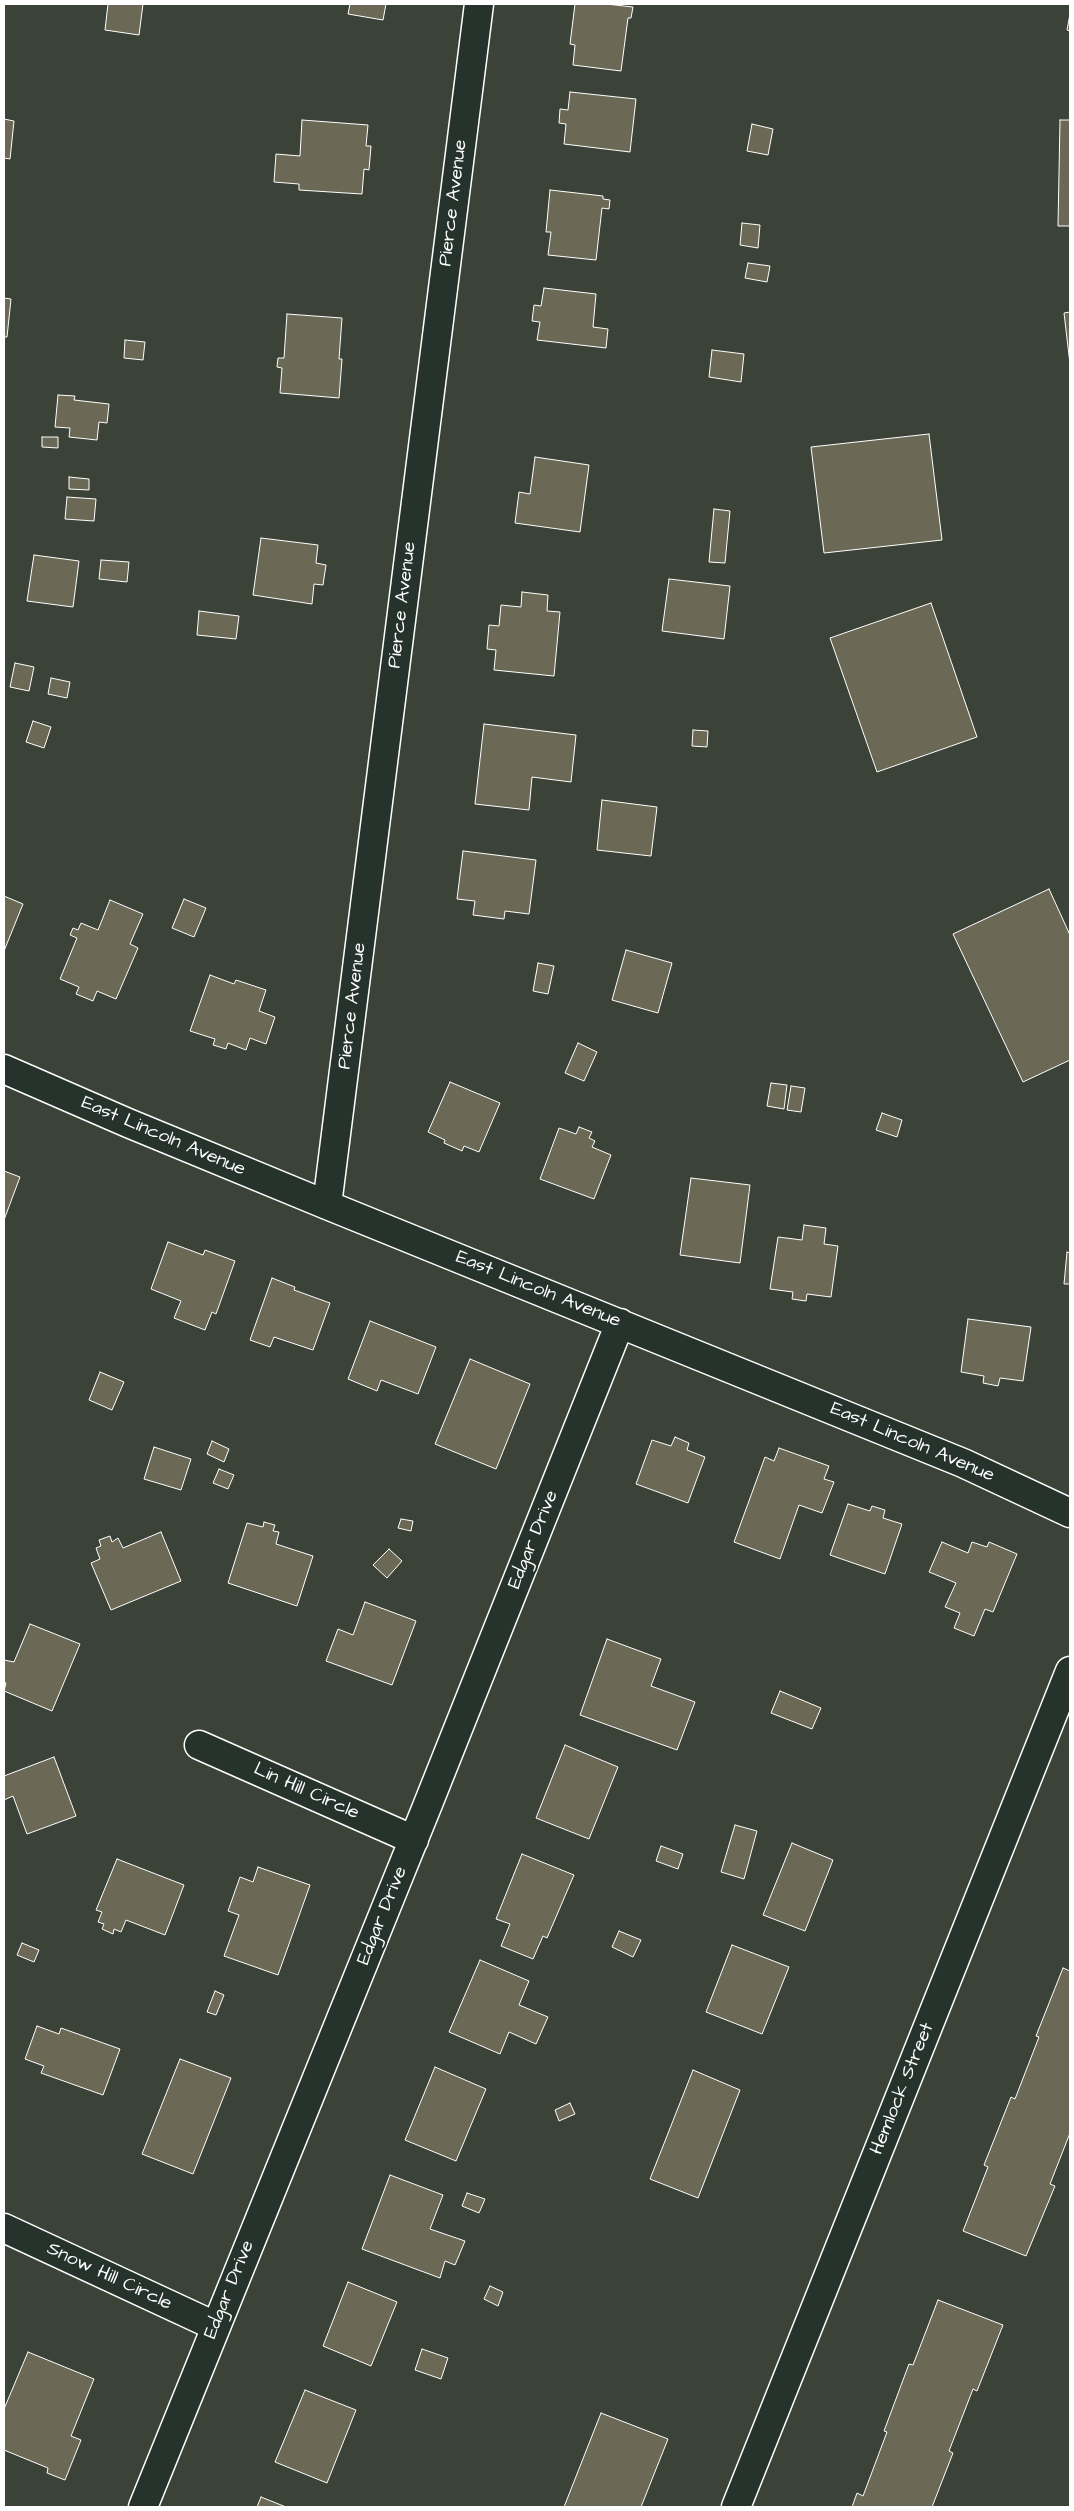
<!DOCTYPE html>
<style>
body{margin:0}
#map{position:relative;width:1074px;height:2511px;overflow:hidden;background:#3b4339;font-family:"Architects Daughter",sans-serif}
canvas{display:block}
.frame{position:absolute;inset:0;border:5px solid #fff;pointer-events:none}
</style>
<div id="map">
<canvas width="1074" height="2511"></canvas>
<div class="frame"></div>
</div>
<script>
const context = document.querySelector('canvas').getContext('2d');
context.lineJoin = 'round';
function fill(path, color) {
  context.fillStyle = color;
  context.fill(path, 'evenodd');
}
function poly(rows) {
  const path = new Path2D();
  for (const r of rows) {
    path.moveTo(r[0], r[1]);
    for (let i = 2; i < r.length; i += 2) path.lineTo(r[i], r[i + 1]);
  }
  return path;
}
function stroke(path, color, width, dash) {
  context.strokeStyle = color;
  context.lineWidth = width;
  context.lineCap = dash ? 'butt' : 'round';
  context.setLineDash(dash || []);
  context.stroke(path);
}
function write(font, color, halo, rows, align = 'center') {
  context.font = font + ' "Architects Daughter",sans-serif';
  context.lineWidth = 4;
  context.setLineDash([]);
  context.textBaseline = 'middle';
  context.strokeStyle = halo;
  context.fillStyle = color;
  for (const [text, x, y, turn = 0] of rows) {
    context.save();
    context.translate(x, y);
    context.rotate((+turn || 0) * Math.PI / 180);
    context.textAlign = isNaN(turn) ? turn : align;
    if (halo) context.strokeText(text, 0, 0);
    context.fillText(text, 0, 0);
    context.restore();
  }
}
const building = poly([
 [108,4,143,4,139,35,105,30,108,4],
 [350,4,386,4,383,20,348,14,350,4],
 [575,4,606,4,633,7,631,18,628,18,621,71,573,65,575,45,570,44,575,4],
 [1070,14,1070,31,1067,30,1070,14],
 [570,92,636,99,630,152,564,144,566,124,559,123,560,109,568,110,570,92],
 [4,119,14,121,10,159,4,158,4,119],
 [302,120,368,125,366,146,371,146,369,170,364,169,362,194,299,190,299,184,274,182,276,154,300,156,302,120],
 [1060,120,1070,120,1070,226,1058,226,1060,120],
 [752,124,773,129,768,155,747,151,752,124],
 [550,190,603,196,603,199,610,200,609,209,602,208,596,260,548,255,551,232,546,232,550,190],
 [742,223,760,225,758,248,740,245,742,223],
 [748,263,770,266,767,282,745,278,748,263],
 [544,288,596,294,593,327,608,329,606,348,537,340,540,322,532,321,534,305,541,306,544,288],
 [4,298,11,299,7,337,4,337,4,298],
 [1070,312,1070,364,1064,313,1070,312],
 [287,314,342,318,339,359,342,359,339,398,280,393,282,368,277,367,278,358,284,358,287,314],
 [125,340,145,342,143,360,124,358,125,340],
 [712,350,744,354,741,382,709,377,712,350],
 [58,395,75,396,74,400,109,404,107,423,99,422,97,440,69,437,70,428,55,427,58,395],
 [929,434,942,540,824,553,811,447,929,434],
 [42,437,58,437,58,448,42,447,42,437],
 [535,457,589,465,580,532,515,523,519,492,530,494,535,457],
 [69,477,89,479,89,490,69,489,69,477],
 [67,497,96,499,94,521,65,519,67,497],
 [714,509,730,511,725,563,709,562,714,509],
 [261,538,318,545,316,563,326,565,323,585,314,584,312,604,253,595,261,538],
 [34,555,79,561,73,607,27,601,34,555],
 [101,560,129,562,127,582,99,579,101,560],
 [669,579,730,586,724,639,662,631,669,579],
 [522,592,548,595,547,611,560,612,554,676,494,670,496,650,487,649,489,625,499,626,501,605,521,607,522,592],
 [931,603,977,737,877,772,830,638,931,603],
 [199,611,239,616,236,639,197,635,199,611],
 [15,663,34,667,29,691,10,687,15,663],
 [51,678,70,682,67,698,48,694,51,678],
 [33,721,51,727,44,748,26,742,33,721],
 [484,724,576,735,571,782,532,777,529,810,475,804,484,724],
 [693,730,708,731,707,747,692,746,693,730],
 [602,800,657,807,651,856,597,850,602,800],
 [463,851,536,860,529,914,505,911,504,919,473,915,475,901,457,899,463,851],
 [1049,889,1070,935,1070,1060,1023,1082,953,934,1049,889],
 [4,896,23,904,4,951,4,896],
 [184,899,206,908,194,937,172,928,184,899],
 [110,900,143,914,130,944,138,948,116,999,97,991,93,1001,76,994,79,987,60,979,77,938,70,935,73,928,78,930,81,923,98,930,110,900],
 [626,950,672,963,658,1013,612,1000,626,950],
 [538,963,554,966,548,994,533,991,538,963],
 [210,975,234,984,236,980,266,990,259,1011,275,1017,266,1044,250,1038,246,1050,228,1043,226,1049,213,1045,215,1039,190,1031,210,975],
 [578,1043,597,1052,584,1081,565,1073,578,1043],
 [450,1082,500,1103,479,1152,464,1146,462,1151,444,1143,445,1140,428,1132,450,1082],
 [771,1083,787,1085,784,1109,767,1106,771,1083],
 [791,1086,805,1088,801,1112,787,1110,791,1086],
 [882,1113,902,1120,897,1137,876,1130,882,1113],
 [579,1127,592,1132,589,1138,595,1141,592,1147,611,1155,594,1199,540,1179,559,1128,576,1134,579,1127],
 [4,1171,20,1177,4,1220,4,1171],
 [691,1178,750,1185,740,1263,680,1255,691,1178],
 [804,1225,826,1228,824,1244,838,1246,831,1297,807,1294,806,1301,792,1299,793,1292,770,1289,778,1237,802,1240,804,1225],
 [168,1242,203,1255,205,1250,235,1261,216,1314,212,1312,205,1330,174,1318,181,1301,151,1289,168,1242],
 [1067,1252,1070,1253,1070,1284,1064,1284,1067,1252],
 [272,1278,295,1287,294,1290,330,1303,313,1350,274,1337,270,1347,250,1340,272,1278],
 [968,1319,1031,1327,1023,1381,1000,1378,998,1386,983,1383,984,1376,961,1372,968,1319],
 [370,1321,436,1347,418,1394,381,1380,377,1391,348,1379,370,1321],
 [470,1359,530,1384,496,1469,435,1444,470,1359],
 [100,1372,124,1382,112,1410,89,1400,100,1372],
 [675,1437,689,1443,687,1450,705,1457,688,1503,636,1484,652,1440,671,1446,675,1437],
 [212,1441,229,1449,224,1462,207,1454,212,1441],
 [154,1447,191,1459,181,1490,144,1479,154,1447],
 [779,1448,829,1466,824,1479,834,1482,822,1513,799,1505,780,1559,734,1542,765,1457,774,1461,779,1448],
 [219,1469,234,1475,228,1489,213,1483,219,1469],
 [848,1504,870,1511,872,1506,885,1510,883,1518,902,1524,885,1574,830,1555,848,1504],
 [401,1519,413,1521,411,1531,398,1528,401,1519],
 [264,1522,275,1525,273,1531,279,1532,276,1544,313,1556,297,1606,228,1583,247,1523,263,1527,264,1522],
 [161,1532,181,1581,111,1610,91,1563,100,1559,96,1548,101,1546,99,1540,110,1536,112,1542,118,1538,123,1548,161,1532],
 [942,1542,968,1553,972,1542,987,1547,989,1542,1017,1554,993,1612,985,1609,974,1636,954,1628,960,1613,945,1607,956,1583,929,1572,942,1542],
 [389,1549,402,1561,387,1578,373,1565,389,1549],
 [365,1602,416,1621,392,1685,326,1661,338,1629,353,1635,365,1602],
 [30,1624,80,1644,52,1711,4,1691,6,1683,4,1682,4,1660,14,1662,30,1624],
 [607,1639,661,1659,651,1686,695,1702,677,1750,580,1715,607,1639],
 [780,1691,821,1708,812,1729,771,1713,780,1691],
 [565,1745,618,1767,589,1839,536,1818,565,1745],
 [54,1757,76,1816,27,1834,13,1796,4,1800,4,1776,54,1757],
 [735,1825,757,1831,744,1879,721,1872,735,1825],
 [792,1843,833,1860,805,1931,763,1915,792,1843],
 [661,1846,683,1854,678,1869,656,1861,661,1846],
 [522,1854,574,1875,547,1938,543,1936,533,1959,501,1946,510,1924,496,1919,522,1854],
 [117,1859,184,1885,165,1935,126,1920,121,1932,114,1929,113,1934,102,1929,104,1924,98,1922,102,1912,96,1910,117,1859],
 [258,1867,310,1885,278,1975,224,1956,239,1915,228,1911,240,1877,253,1882,258,1867],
 [619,1931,641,1940,633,1957,612,1947,619,1931],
 [22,1943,39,1950,34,1962,17,1955,22,1943],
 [732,1945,789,1967,762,2034,706,2012,732,1945],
 [480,1960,529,1981,519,2005,548,2017,536,2044,509,2032,500,2054,449,2032,480,1960],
 [1063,1968,1070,1971,1070,2133,1050,2184,1055,2186,1026,2256,963,2231,988,2167,984,2165,1011,2097,1015,2099,1039,2037,1036,2036,1063,1968],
 [215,1991,224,1995,216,2015,207,2012,215,1991],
 [37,2026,59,2034,61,2028,120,2049,103,2095,41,2073,44,2066,25,2059,37,2026],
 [180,2059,231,2078,193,2174,142,2154,180,2059],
 [435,2067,486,2089,456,2161,405,2140,435,2067],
 [693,2070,740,2090,698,2198,650,2179,693,2070],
 [570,2103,575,2114,559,2121,555,2110,570,2103],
 [390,2175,443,2195,430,2229,465,2241,455,2265,445,2261,440,2278,362,2249,390,2175],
 [467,2193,485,2199,479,2213,462,2206,467,2193],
 [348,2282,397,2302,371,2366,323,2346,348,2282],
 [490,2286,503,2292,498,2306,484,2299,490,2286],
 [938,2300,1003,2325,977,2391,973,2389,949,2451,953,2453,932,2507,852,2507,857,2493,863,2496,887,2432,884,2431,909,2364,913,2365,938,2300],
 [422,2349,448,2358,441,2379,415,2370,422,2349],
 [28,2352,94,2379,71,2436,81,2440,65,2480,47,2473,48,2468,4,2450,4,2409,28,2352],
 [305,2390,356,2410,327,2483,275,2462,305,2390],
 [601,2413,668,2439,641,2507,564,2507,601,2413],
 [261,2497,286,2507,257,2507,261,2497]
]);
fill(building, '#6b6955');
stroke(building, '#fff', 1);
const minor = poly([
 [4,1069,128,1123,327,1205,963,1463,1070,1513],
 [327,1205,479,4],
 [199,1745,414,1840],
 [4,2228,215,2326],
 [143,2507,426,1809,620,1323],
 [736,2507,1070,1671]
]);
stroke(minor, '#fff', 31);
stroke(minor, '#26332d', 28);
write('19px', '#fff', '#26332d', [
 ["Pierce Avenue",454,203,-83],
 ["Pierce Avenue",403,605,-83],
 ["Pierce Avenue",353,1006,-83],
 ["East Lincoln Avenue",163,1137,23],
 ["East Lincoln Avenue",538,1290,22],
 ["East Lincoln Avenue",912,1443,23],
 ["Edgar Drive",534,1540,-68],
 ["Lin Hill Circle",306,1792,24],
 ["Edgar Drive",383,1916,-68],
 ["Hemlock Street",903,2089,-68],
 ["Snow Hill Circle",109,2277,25],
 ["Edgar Drive",230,2290,-68]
]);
</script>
